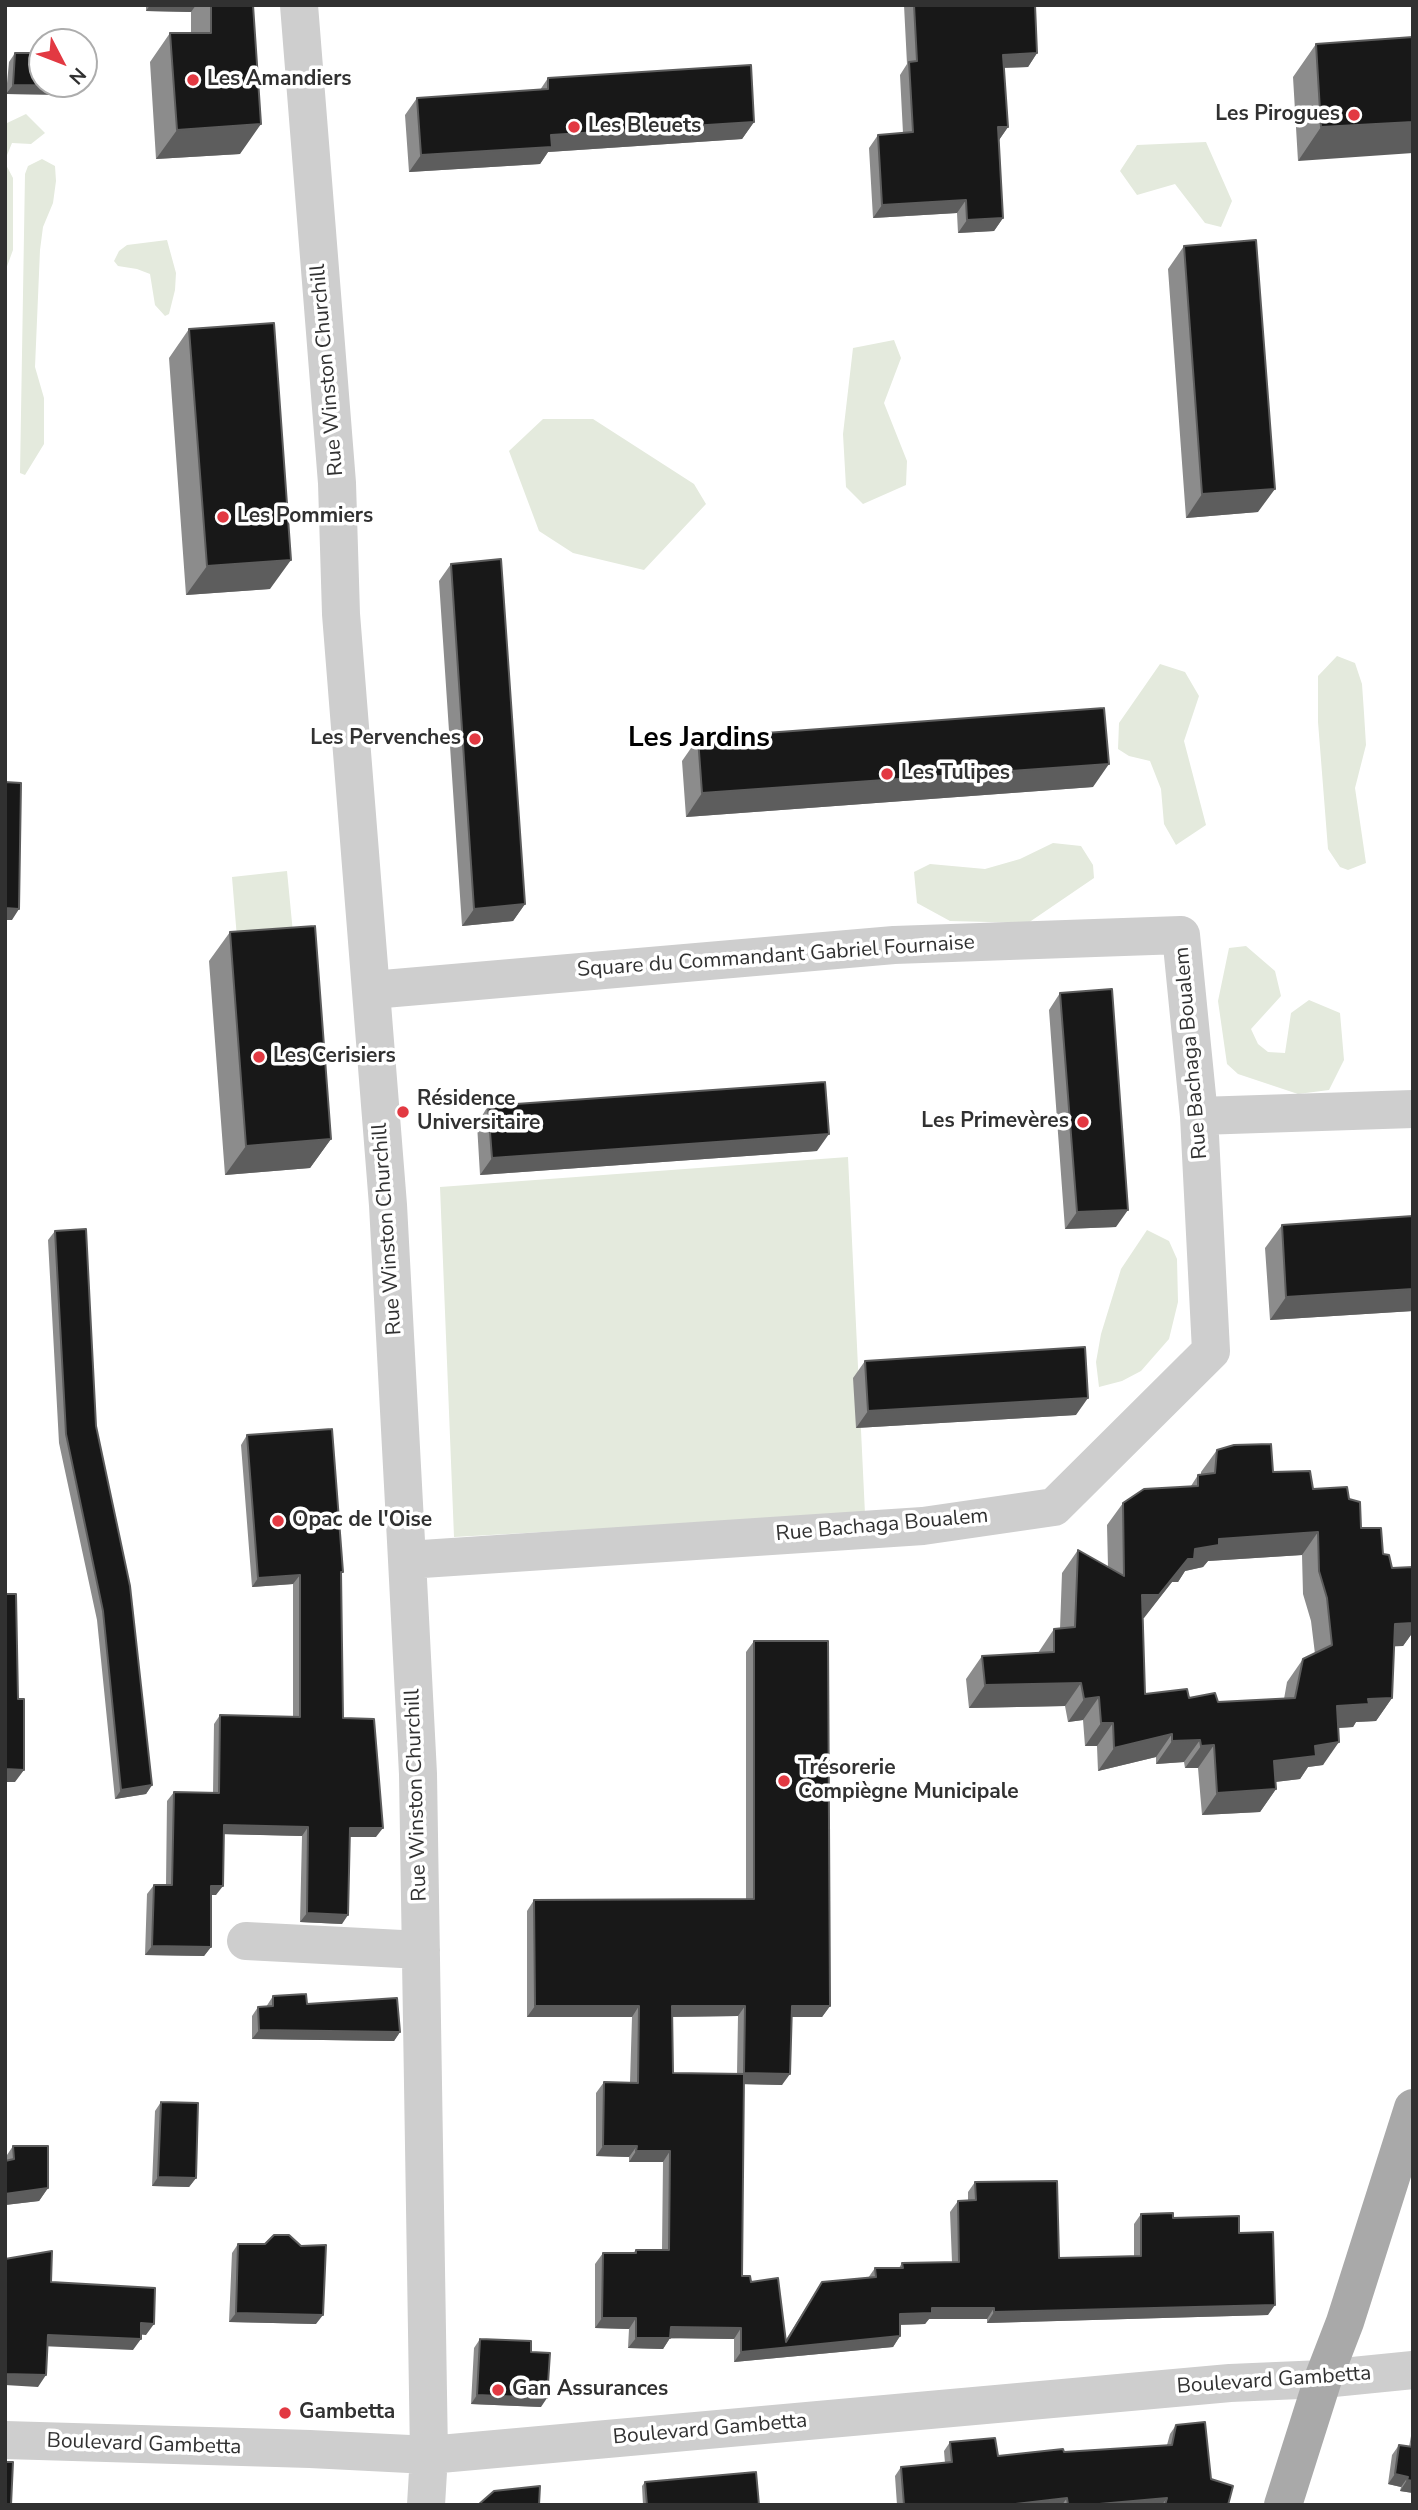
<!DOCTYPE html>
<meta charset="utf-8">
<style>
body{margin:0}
#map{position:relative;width:1418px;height:2510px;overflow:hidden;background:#fff;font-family:"Nunito Sans",sans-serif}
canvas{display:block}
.frame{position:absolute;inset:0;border:7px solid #313131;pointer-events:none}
.north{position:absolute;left:28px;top:28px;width:70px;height:70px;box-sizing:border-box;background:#fff;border:2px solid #adadad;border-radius:50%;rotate:132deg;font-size:19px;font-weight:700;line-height:28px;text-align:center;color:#313131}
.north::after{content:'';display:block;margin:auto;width:24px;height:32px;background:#e23942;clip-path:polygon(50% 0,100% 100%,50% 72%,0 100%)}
</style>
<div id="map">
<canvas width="1418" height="2510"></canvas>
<div class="frame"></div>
<div class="north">N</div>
</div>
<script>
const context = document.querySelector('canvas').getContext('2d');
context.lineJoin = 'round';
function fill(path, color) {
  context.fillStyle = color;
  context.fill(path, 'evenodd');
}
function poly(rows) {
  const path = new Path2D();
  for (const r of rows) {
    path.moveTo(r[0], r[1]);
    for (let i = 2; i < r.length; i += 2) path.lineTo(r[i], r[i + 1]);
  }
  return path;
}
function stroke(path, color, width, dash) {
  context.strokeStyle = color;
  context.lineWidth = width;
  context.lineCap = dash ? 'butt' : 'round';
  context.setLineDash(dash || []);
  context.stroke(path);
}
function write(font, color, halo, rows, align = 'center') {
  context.font = font + ' "Nunito Sans",sans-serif';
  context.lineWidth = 7;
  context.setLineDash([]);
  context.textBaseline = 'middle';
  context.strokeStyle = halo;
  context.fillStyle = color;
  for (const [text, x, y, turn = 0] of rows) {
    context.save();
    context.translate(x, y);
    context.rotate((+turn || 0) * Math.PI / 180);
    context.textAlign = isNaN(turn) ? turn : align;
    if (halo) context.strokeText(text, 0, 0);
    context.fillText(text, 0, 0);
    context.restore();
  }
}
fill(poly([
 [26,114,45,133,31,144,12,143,5,160,5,124],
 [1206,142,1232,201,1221,227,1205,223,1175,184,1137,195,1120,171,1137,145],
 [42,159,55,166,56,181,53,203,43,227,40,250,35,367,44,398,44,444,25,475,20,473,25,174,28,166],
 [5,163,13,178,13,250,6,269,5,284],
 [167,240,176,273,175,290,169,314,165,316,155,305,150,274,137,269,118,266,114,261,119,251,127,245],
 [894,340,901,358,884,403,907,461,906,485,863,504,846,487,843,434,853,348],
 [543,419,593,419,694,484,706,504,644,570,573,553,539,531,509,451],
 [1337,656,1355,663,1362,684,1364,713,1366,745,1355,788,1366,863,1348,870,1340,867,1328,849,1318,722,1318,676],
 [1160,664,1185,672,1199,696,1184,741,1206,825,1176,845,1164,824,1161,789,1150,761,1129,756,1118,749,1119,723],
 [1053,843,1081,846,1093,865,1094,878,1028,923,950,921,917,903,914,872,930,864,985,869,1020,859],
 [287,871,293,933,237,938,232,877],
 [1246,946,1275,971,1281,996,1251,1029,1258,1044,1268,1052,1285,1053,1291,1013,1309,1000,1340,1013,1344,1060,1329,1090,1298,1094,1238,1074,1227,1064,1218,1001,1229,948],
 [848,1157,865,1514,454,1537,440,1187],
 [1147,1230,1169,1241,1177,1259,1178,1302,1169,1339,1141,1371,1122,1381,1099,1387,1096,1362,1101,1334,1121,1269]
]), '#e4eadd');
stroke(poly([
 [299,5,337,483,341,614,388,1205,407,1560,418,1774,429,2455,426,2505],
 [372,990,894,945,1181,935,1199,1116,1211,1351,1054,1507,923,1526,407,1560],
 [1199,1116,1413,1109],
 [246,1941,421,1950],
 [5,2440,310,2449,429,2455,1230,2383,1323,2379,1413,2370]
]), '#cecece', 38);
stroke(poly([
 [1283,2505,1323,2379,1345,2322,1413,2108]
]), '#a9a9a9', 38);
fill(poly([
 [146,5,253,5,240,154,156,159,150,62,170,33,191,33,191,12,146,11],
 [904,5,1035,5,1037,53,1028,67,1004,68,1008,127,999,140,1003,218,994,231,958,233,957,213,873,218,869,148,878,135,903,133,900,75,907,64],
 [1413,37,1298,161,1293,77,1316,44],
 [15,53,80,86,73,95,6,94,9,62],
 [548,78,754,122,742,139,548,152,540,164,409,172,405,115,417,98,540,90],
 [1184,246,1258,512,1186,518,1168,269],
 [189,329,270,589,186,595,169,358],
 [451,564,525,904,513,921,462,926,439,581],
 [698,738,1093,787,686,817,682,761],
 [230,932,331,1139,310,1168,225,1175,209,961],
 [1060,993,1116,1227,1065,1229,1049,1010],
 [488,1106,817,1151,480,1175,477,1124],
 [1413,1216,1413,1311,1270,1320,1265,1248,1282,1225],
 [55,1231,96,1426,152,1785,146,1794,115,1799,97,1620,59,1443,48,1240],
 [865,1361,1076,1415,856,1428,853,1378],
 [247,1435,341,1575,343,1718,376,1837,350,1837,342,1924,300,1922,302,1836,224,1834,216,1895,211,1895,211,1947,204,1956,145,1955,147,1894,154,1885,166,1885,167,1801,174,1792,213,1793,214,1724,220,1715,293,1717,293,1584,252,1587,241,1445],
 [1217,1450,1313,1489,1349,1499,1361,1528,1383,1554,1392,1568,1413,1567,1413,1632,1403,1646,1394,1646,1392,1698,1376,1721,1356,1722,1353,1727,1338,1728,1323,1765,1308,1767,1300,1779,1275,1782,1276,1789,1260,1812,1202,1815,1198,1768,1185,1768,1184,1762,1156,1764,1156,1757,1098,1771,1097,1746,1085,1746,1083,1720,1068,1722,1065,1706,969,1708,966,1679,982,1656,1038,1653,1054,1629,1060,1629,1062,1573,1078,1550,1108,1567,1107,1525,1123,1503,1191,1486,1198,1475,1201,1475,1201,1472],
 [1302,1555,1303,1594,1311,1621,1315,1654,1303,1659,1287,1682,1284,1699,1218,1702,1145,1694,1143,1618,1172,1582,1178,1582,1185,1571,1203,1567,1208,1561],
 [754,1641,830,2006,822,2017,792,2017,782,2085,744,2084,742,2276,751,2282,785,2341,822,2282,868,2278,875,2268,899,2268,902,2263,952,2262,950,2212,958,2201,968,2201,968,2192,975,2182,1059,2258,1134,2256,1134,2224,1141,2214,1173,2218,1239,2233,1268,2315,987,2323,987,2319,929,2319,925,2324,900,2325,900,2336,893,2347,734,2362,734,2339,670,2338,663,2349,628,2348,629,2329,595,2328,595,2264,603,2253,633,2253,636,2250,662,2250,663,2162,629,2162,629,2157,596,2156,596,2093,604,2082,630,2082,632,2017,527,2017,527,1911,534,1900,746,1899,746,1652],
 [738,2016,737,2074,673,2073,673,2017],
 [273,1996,307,2004,400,2032,394,2041,252,2039,252,2016,258,2007,266,2007],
 [161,2102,196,2178,189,2187,152,2186,155,2111],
 [13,2146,48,2188,39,2201,5,2205,5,2158],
 [238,2244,316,2324,229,2322,232,2253],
 [480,2339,531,2352,541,2407,471,2404,474,2348],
 [1176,2425,1228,2505,897,2505,895,2476,901,2467,945,2463,944,2451,950,2442,998,2456,1167,2445,1170,2434],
 [1413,2433,1413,2493,1400,2491,1401,2487,1388,2484,1392,2455,1399,2445,1409,2447,1411,2436],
 [645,2482,759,2505,643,2505,642,2486]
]), '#8c8c8c');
fill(poly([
 [150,5,196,5,191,12,146,11],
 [1037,53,1028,67,994,68,1003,55],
 [13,85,80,86,73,95,6,94],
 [754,122,742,139,548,152,540,164,409,172,421,155,551,135],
 [1413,122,1413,153,1298,161,1321,127],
 [261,124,240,154,156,159,177,130],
 [998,127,1008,127,999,140],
 [966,200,957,213,873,218,882,205],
 [1003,218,994,231,958,233,967,220],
 [1275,489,1258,512,1186,518,1202,494],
 [291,560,270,589,186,595,207,566],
 [1109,764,1093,787,686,817,702,793],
 [525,904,513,921,462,926,474,909],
 [5,908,19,909,12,920,5,920],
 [829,1134,817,1151,480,1175,492,1158],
 [331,1139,310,1168,225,1175,246,1146],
 [1128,1210,1116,1227,1065,1229,1077,1212],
 [1413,1289,1413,1311,1270,1320,1286,1297],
 [1088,1398,1076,1415,856,1428,868,1411],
 [1318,1532,1302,1555,1208,1561,1203,1567,1185,1571,1178,1582,1172,1582,1144,1618,1126,1618,1142,1595,1195,1549,1219,1539],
 [300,1575,293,1584,252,1587,258,1578],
 [1413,1623,1413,1632,1403,1646,1379,1647,1395,1624],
 [1081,1683,1065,1706,969,1708,985,1685],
 [1099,1697,1083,1720,1068,1722,1084,1699],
 [1392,1698,1376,1721,1356,1722,1353,1727,1321,1729,1337,1706,1368,1699],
 [1101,1723,1113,1723,1097,1746,1085,1746],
 [1172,1734,1156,1757,1098,1771,1114,1748],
 [1200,1740,1184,1762,1156,1764,1172,1741],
 [1339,1742,1323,1765,1308,1767,1300,1779,1258,1784,1274,1761,1315,1746],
 [1214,1745,1198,1768,1185,1768,1201,1746],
 [5,1769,24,1770,15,1782,5,1782],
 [152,1785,146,1794,115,1799,121,1790],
 [1276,1789,1260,1812,1202,1815,1217,1793],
 [224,1825,308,1827,302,1836,218,1834],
 [350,1828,383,1828,376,1837,344,1837],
 [211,1886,223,1886,216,1895,205,1895],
 [307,1913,348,1915,342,1924,300,1922],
 [152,1946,211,1947,204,1956,145,1955],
 [535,2006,639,2006,632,2017,527,2017],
 [672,2006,745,2006,738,2016,665,2017],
 [792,2006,830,2006,822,2017,785,2017],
 [259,2030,400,2032,394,2041,252,2039],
 [744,2073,790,2074,782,2085,737,2084],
 [603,2146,637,2146,629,2157,596,2156],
 [636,2151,670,2151,663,2162,629,2162],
 [158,2177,196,2178,189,2187,152,2186],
 [48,2188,39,2201,5,2205,5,2194],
 [1275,2305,1268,2315,987,2323,994,2312],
 [932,2308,994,2308,987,2319,929,2319,925,2324,892,2325,900,2314],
 [236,2313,323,2315,316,2324,229,2322],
 [602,2318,636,2318,629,2329,595,2328],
 [141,2323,154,2324,146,2335,134,2334],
 [671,2327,741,2328,734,2339,663,2338],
 [48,2335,141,2339,133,2350,40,2346],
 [900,2336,893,2347,734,2362,741,2352],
 [636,2338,670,2338,663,2349,628,2348],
 [5,2374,46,2375,38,2387,5,2385],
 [477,2395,547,2398,541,2407,471,2404],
 [1395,2474,1408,2477,1401,2487,1388,2484],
 [1407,2480,1413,2481,1413,2493,1400,2491],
 [1067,2498,1062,2505,1007,2505],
 [1167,2498,1162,2505,1088,2505]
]), '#5d5d5d');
const building = poly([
 [211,5,253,5,261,124,177,130,170,33,211,33,211,5],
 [914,5,1035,5,1037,53,1003,55,1008,127,998,127,1003,218,967,220,966,200,882,205,878,135,913,132,909,62,917,61,914,5],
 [1413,37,1413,122,1321,127,1316,44,1413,37],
 [15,53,42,53,42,84,80,84,80,86,13,85,15,53],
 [751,65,754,122,551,135,552,147,421,155,417,98,548,89,548,78,751,65],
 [1256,240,1275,489,1202,494,1184,246,1256,240],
 [274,323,291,560,207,566,189,329,274,323],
 [501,559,525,904,474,909,451,564,501,559],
 [1104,708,1109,764,702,793,698,738,1104,708],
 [5,782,21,783,19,909,5,908,5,782],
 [315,926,331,1139,246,1146,230,932,315,926],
 [1112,989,1128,1210,1077,1212,1060,993,1112,989],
 [825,1082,829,1134,492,1158,488,1106,825,1082],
 [1413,1216,1413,1289,1286,1297,1282,1225,1413,1216],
 [86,1229,96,1426,130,1586,152,1785,121,1790,103,1611,66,1434,55,1231,86,1229],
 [1085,1347,1088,1398,868,1411,865,1361,1085,1347],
 [332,1429,343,1572,341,1572,343,1718,374,1719,383,1828,350,1828,348,1915,307,1913,308,1827,224,1825,223,1886,211,1886,211,1947,152,1946,154,1885,172,1885,174,1792,219,1793,220,1715,300,1717,300,1575,258,1578,247,1435,332,1429],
 [1271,1444,1273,1472,1310,1471,1313,1489,1347,1487,1349,1499,1360,1502,1361,1528,1381,1528,1383,1554,1389,1555,1392,1568,1413,1567,1413,1623,1395,1624,1392,1698,1368,1699,1369,1704,1337,1706,1339,1742,1315,1746,1316,1756,1274,1761,1276,1789,1217,1793,1214,1745,1201,1746,1200,1740,1172,1741,1172,1734,1114,1748,1113,1723,1101,1723,1099,1697,1084,1699,1081,1683,985,1685,982,1656,1054,1652,1054,1629,1075,1627,1078,1550,1124,1576,1123,1503,1144,1489,1198,1486,1198,1475,1215,1473,1217,1450,1234,1445,1271,1444],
 [1318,1532,1319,1571,1327,1598,1332,1645,1303,1659,1295,1698,1218,1702,1215,1693,1189,1698,1187,1689,1145,1694,1142,1595,1159,1595,1188,1559,1194,1559,1195,1549,1219,1545,1219,1539,1318,1532],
 [5,1594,16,1594,18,1699,24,1699,24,1770,5,1769,5,1594],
 [754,1641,828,1641,830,2006,792,2006,790,2074,744,2073,745,2006,672,2006,673,2073,744,2074,742,2276,750,2276,751,2282,778,2278,786,2342,822,2282,876,2277,875,2268,903,2268,902,2263,959,2262,958,2201,976,2200,975,2182,1057,2181,1059,2258,1141,2256,1141,2214,1173,2213,1173,2218,1239,2216,1239,2233,1273,2232,1275,2305,994,2312,994,2308,932,2308,932,2313,900,2314,900,2336,741,2352,741,2328,671,2327,670,2338,636,2338,636,2318,602,2318,603,2253,636,2253,636,2250,669,2250,670,2151,636,2151,637,2146,603,2146,604,2082,638,2083,639,2006,535,2006,534,1900,754,1899,754,1641],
 [306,1994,307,2004,397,1998,400,2032,259,2030,258,2007,273,2006,273,1996,306,1994],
 [161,2102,198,2103,196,2178,158,2177,161,2102],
 [13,2146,48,2146,48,2188,5,2194,5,2161,14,2159,13,2146],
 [274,2235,289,2235,301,2246,326,2245,323,2315,236,2313,238,2244,265,2244,274,2235],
 [52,2251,51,2282,155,2288,154,2324,141,2323,141,2339,48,2335,46,2375,5,2374,5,2259,52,2251],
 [480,2339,531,2341,531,2352,550,2353,547,2398,477,2395,480,2339],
 [1205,2422,1211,2479,1233,2486,1228,2505,1165,2505,1167,2498,1088,2505,1068,2505,1067,2498,1007,2505,904,2505,901,2467,952,2462,950,2442,995,2438,998,2456,1063,2449,1064,2452,1172,2445,1176,2425,1205,2422],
 [1399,2445,1413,2447,1413,2481,1407,2480,1408,2477,1395,2474,1399,2445],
 [5,2462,13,2462,11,2505,5,2505,5,2462],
 [756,2472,759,2505,647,2505,645,2482,756,2472],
 [540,2486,539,2505,478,2505,494,2491,540,2486]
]);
fill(building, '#181818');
stroke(building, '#5d5d5d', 2);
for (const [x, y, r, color] of [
 [193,80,7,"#e23942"],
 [1354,115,7,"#e23942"],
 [574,127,7,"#e23942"],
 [223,517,7,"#e23942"],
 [475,739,7,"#e23942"],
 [887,774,7,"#e23942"],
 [259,1057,7,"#e23942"],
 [403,1112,7,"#e23942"],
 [1083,1122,7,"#e23942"],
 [278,1521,7,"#e23942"],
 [784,1781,7,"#e23942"],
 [498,2390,7,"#e23942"],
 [285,2413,7,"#e23942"]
]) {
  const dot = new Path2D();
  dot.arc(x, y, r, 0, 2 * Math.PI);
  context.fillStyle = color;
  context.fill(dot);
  stroke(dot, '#fff', 2.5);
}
write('bold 21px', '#313131', '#fff', [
 ["Les Amandiers",207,80],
 ["Les Pirogues",1340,115,"right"],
 ["Les Bleuets",588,127],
 ["Les Pommiers",237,517],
 ["Les Pervenches",461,739,"right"],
 ["Les Tulipes",901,774],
 ["Les Cerisiers",273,1057],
 ["Résidence",417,1100],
 ["Universitaire",417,1124],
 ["Les Primevères",1069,1122,"right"],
 ["Opac de l'Oise",292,1521],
 ["Trésorerie",798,1769],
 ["Compiègne Municipale",798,1793],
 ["Gan Assurances",512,2390],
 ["Gambetta",299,2413]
], 'left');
write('21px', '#313131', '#fff', [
 ["Rue Winston Churchill",328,370,-95],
 ["Square du Commandant Gabriel Fournaise",776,957,-4],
 ["Rue Bachaga Boualem",1192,1053,-95],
 ["Rue Winston Churchill",388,1229,-94],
 ["Rue Bachaga Boualem",882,1526,-5],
 ["Rue Winston Churchill",417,1795,-92],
 ["Boulevard Gambetta",1274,2381,-4],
 ["Boulevard Gambetta",710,2430,-5],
 ["Boulevard Gambetta",144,2445,2]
]);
write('bold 28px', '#000', '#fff', [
 ["Les Jardins",699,739]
]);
</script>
